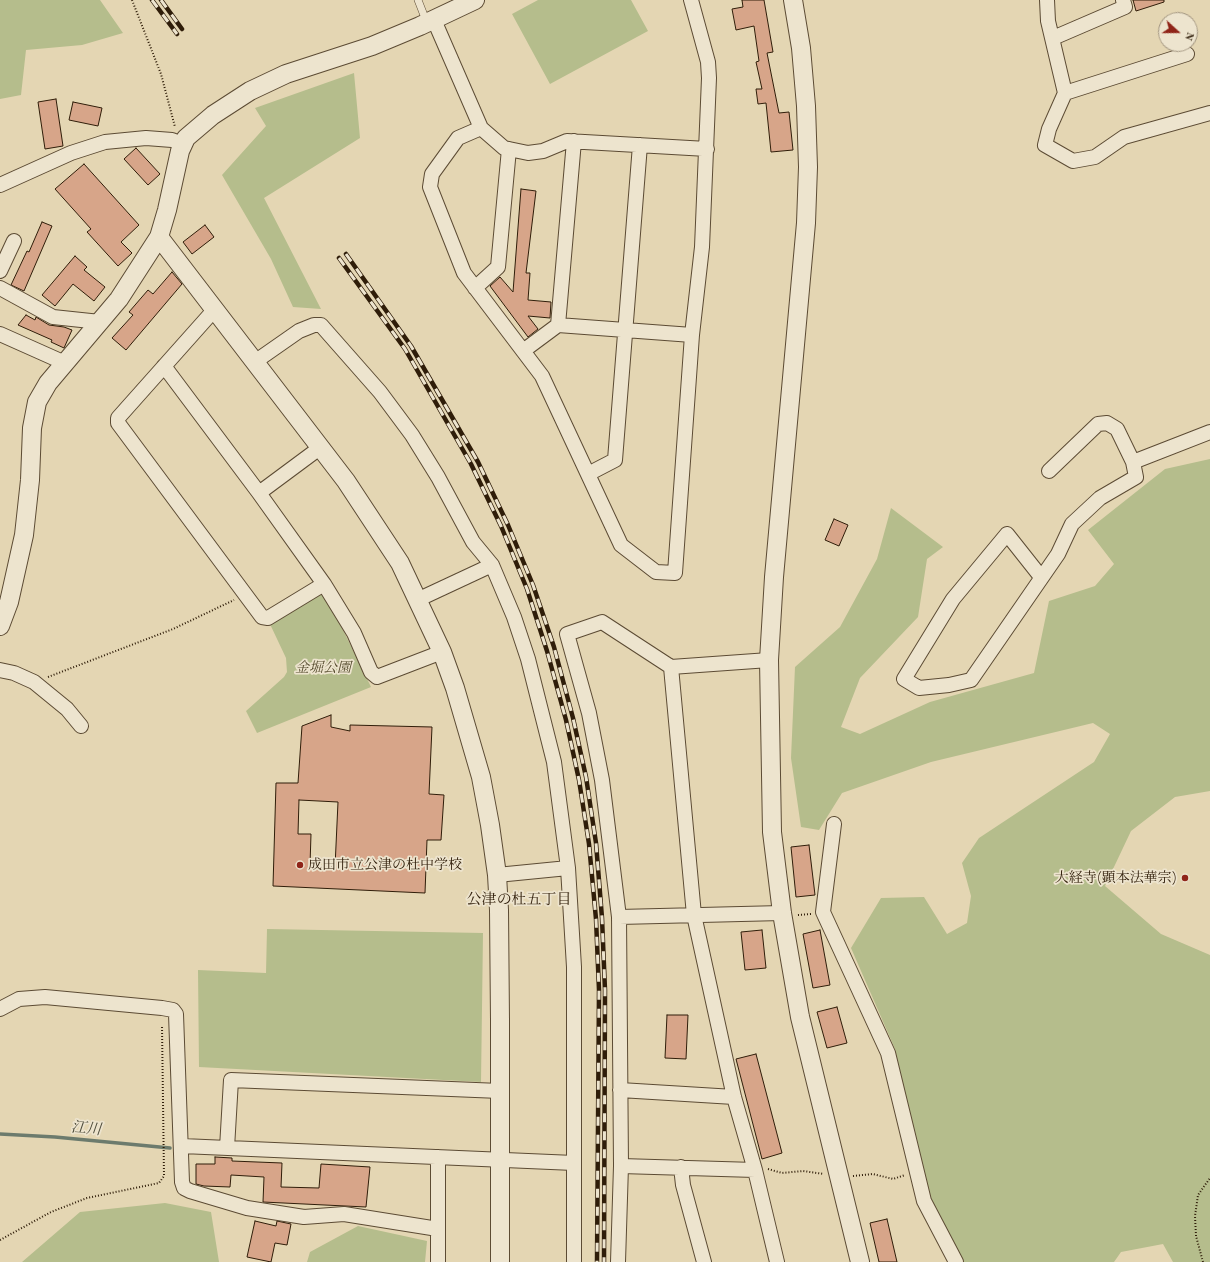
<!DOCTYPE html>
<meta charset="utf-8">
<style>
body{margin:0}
#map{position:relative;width:1210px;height:1262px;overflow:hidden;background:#e4d6b3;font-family:"Old Standard TT",serif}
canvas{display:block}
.north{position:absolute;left:1158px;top:12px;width:40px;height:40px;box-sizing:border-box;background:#ede4ce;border:1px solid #a1947f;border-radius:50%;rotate:111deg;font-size:11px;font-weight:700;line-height:16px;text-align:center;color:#2f1d09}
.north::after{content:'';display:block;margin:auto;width:14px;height:18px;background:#8f2418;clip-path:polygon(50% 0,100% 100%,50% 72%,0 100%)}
</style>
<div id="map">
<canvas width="1210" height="1262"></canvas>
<div class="north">N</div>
</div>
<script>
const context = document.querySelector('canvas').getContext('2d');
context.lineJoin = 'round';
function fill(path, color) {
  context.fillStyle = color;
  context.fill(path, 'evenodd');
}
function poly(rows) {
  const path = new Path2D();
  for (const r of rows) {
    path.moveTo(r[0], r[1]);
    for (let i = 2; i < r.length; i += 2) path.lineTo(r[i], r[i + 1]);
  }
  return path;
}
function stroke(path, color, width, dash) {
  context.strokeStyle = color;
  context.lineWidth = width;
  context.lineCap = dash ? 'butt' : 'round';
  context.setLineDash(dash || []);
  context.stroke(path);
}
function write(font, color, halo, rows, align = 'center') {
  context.font = font + ' "Old Standard TT","Noto Serif JP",serif';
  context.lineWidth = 3.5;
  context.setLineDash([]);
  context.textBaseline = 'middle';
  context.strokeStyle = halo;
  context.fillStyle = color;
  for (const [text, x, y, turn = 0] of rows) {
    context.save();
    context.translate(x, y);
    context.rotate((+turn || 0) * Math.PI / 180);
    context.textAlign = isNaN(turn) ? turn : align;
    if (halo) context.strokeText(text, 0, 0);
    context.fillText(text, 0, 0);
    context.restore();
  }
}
fill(poly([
 [0,0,100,0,123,33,82,45,26,50,21,95,0,99],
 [538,0,631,0,648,31,550,84,512,14],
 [354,73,360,138,264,198,321,309,293,307,271,259,222,175,266,126,255,108],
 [1210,459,1210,791,1175,797,1131,831,1105,886,1161,934,1210,955,1210,1262,1173,1262,1163,1244,1121,1252,1114,1262,964,1262,932,1205,906,1102,895,1049,851,948,881,898,924,897,947,934,967,923,971,896,962,863,979,838,1094,762,1110,734,1093,723,931,762,842,793,819,830,801,827,791,758,795,667,840,627,877,559,891,508,943,547,927,559,918,617,860,678,841,727,860,734,930,702,1034,673,1049,601,1095,586,1114,564,1088,530,1165,469],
 [324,591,371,687,257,733,246,711,284,677,287,672,286,658,269,622],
 [267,929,483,933,481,1082,199,1067,198,970,266,973],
 [165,1203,211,1212,219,1262,22,1262,80,1212],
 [358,1226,427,1241,425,1262,307,1262,310,1252]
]), '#b5bd8c');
stroke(poly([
 [0,1134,55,1137,170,1148]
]), '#6c7b6d', 3.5);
const building = poly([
 [742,0,764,0,773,52,767,53,779,113,789,112,793,150,771,152,766,103,758,104,756,89,762,89,756,62,759,61,754,26,736,30,732,9,743,7,742,0],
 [1133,0,1164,0,1164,2,1136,11,1133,0],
 [56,99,63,146,45,149,38,102,56,99],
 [73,102,102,108,98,126,69,120,73,102],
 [136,148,160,174,148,185,124,159,136,148],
 [84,164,139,225,121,242,132,253,118,266,87,232,91,229,55,189,84,164],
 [521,189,536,191,526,273,530,273,528,300,551,302,550,318,528,316,538,329,528,337,490,286,500,277,513,292,521,189],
 [42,222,52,226,24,291,11,285,27,251,29,252,42,222],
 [205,225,214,237,192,254,183,242,205,225],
 [75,256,87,267,84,270,105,287,94,301,73,284,55,306,42,295,75,256],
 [172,272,182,284,126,350,112,338,133,315,129,312,148,290,153,294,172,272],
 [26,315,35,320,36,317,49,325,64,327,72,330,64,348,51,342,52,340,18,325,26,315],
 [834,519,848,525,839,546,825,540,834,519],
 [331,715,331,727,350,731,350,725,432,727,429,794,444,795,441,840,427,840,425,893,273,886,276,783,298,783,302,726,331,715],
 [299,800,338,802,335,867,310,865,311,834,298,834,299,800],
 [809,845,815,895,796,897,791,847,809,845],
 [762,930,766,968,745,970,741,932,762,930],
 [820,930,830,985,813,988,803,934,820,930],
 [837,1007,847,1043,827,1048,817,1012,837,1007],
 [667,1015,688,1015,686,1059,665,1058,667,1015],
 [756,1054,782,1153,762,1159,736,1059,756,1054],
 [215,1157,232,1158,232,1161,282,1163,281,1187,319,1188,321,1164,370,1167,366,1207,263,1202,264,1177,231,1175,230,1187,204,1186,196,1184,196,1164,215,1164,215,1157],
 [887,1219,897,1262,879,1262,870,1223,887,1219],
 [255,1221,276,1226,277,1221,291,1224,287,1245,275,1243,271,1262,247,1257,255,1221]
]);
fill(building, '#d7a589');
stroke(building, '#2f1d09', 1);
const service = poly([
 [418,0,427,23]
]);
const minor = poly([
 [1047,0,1048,21,1065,93,1049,129,1045,145,1073,161,1095,157,1124,137,1210,113],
 [434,20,481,128,504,148,528,153,543,151,567,141,707,149],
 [1053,38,1125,7,1123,0],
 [1065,93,1187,54],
 [481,128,458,138,432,174,430,187,464,273,542,376,621,545,656,572,675,573,692,335,702,247,709,78,708,62,691,0],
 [0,185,71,153,105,142,146,138,172,140,183,144],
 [0,271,14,241],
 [0,288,53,317,100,322],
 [475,288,498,267,509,149],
 [215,309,118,418,118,423,262,617,268,618,324,584],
 [558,325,692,335],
 [0,334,65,363],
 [523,351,558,325,574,141],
 [256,361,299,331,314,325,321,325,380,392,412,435,438,477,473,542,492,565,514,617,528,659,554,762,568,868,574,967,574,1262],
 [164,366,259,493,324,584,354,633,371,672,377,677,442,652],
 [1049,471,1098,424,1107,423,1117,429,1133,462],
 [588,474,615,460,640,145],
 [259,493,321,447],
 [1041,577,1007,534,953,599,904,679,919,688,949,685,971,680,1058,554,1072,524,1100,498,1136,477,1133,462,1210,432],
 [417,600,492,565],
 [671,667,694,915,734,1097,755,1170,777,1262],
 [0,670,14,673,34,682,67,709,81,726],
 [834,824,823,912,888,1053,924,1201,956,1262],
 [497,875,568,868],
 [619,917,782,913],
 [0,1009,19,999,45,997,162,1008,173,1010,176,1014,182,1182,184,1188,190,1191,247,1208,304,1217,344,1214,438,1229],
 [620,1090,734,1097],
 [182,1146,574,1163],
 [227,1148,231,1080,500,1091],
 [621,1166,755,1170],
 [681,1167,683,1185,704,1262],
 [438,1262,438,1157],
 [618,1262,621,1166,619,917,602,780,589,713,567,634,602,622,671,667,769,660]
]);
const tertiary = poly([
 [793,0,801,48,806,106,808,167,806,223,774,577,769,660,772,832,782,913,800,1017,860,1262],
 [159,237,346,481,400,563,442,652,455,688,481,777,490,825,497,875,499,910,500,1021,500,1262],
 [0,626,9,602,24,535,30,480,32,428,37,402,48,383,119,299,159,237,167,210,180,151,186,138,213,115,250,91,286,74,372,46,420,26,475,0]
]);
stroke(service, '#5c4b34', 8);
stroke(minor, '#5c4b34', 16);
stroke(tertiary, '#5c4b34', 20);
stroke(poly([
 [132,0,161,74,175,127],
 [48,677,173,629,234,600],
 [798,915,811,914],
 [768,1169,782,1173,803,1171,824,1174],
 [853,1176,873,1174,893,1179,905,1175],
 [0,1240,51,1212,87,1198,159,1183,164,1176,162,1026],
 [1203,1262,1196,1236,1195,1216,1198,1195,1210,1178]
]), '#2f1d09', 2, [1, 2]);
stroke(service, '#ede4ce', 7);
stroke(minor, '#ede4ce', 14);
stroke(tertiary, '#ede4ce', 18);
const rail = poly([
 [152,0,177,34],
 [161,0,182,29],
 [346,254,411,346,478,462,508,525,533,585,554,647,573,718,586,777,596,843,602,918,605,990,604,1262],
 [339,258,405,349,471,464,501,526,527,589,547,651,566,720,579,780,589,844,596,919,599,990,597,1262]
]);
stroke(rail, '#2f1d09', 4.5);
stroke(rail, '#ede4ce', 3, [9]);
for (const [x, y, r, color] of [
 [300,865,4,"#8f2418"],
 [1185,878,4,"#8f2418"]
]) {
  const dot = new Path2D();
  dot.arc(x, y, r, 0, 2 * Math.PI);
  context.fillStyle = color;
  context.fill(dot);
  stroke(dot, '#ede4ce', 1.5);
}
write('italic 14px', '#574d30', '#ede4ce', [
 ["金堀公園",323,668]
]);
write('14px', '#2f1d09', '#ede4ce', [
 ["成田市立公津の杜中学校",308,865],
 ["大経寺(顕本法華宗)",1177,878,"right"]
], 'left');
write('15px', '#2f1d09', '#ede4ce', [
 ["公津の杜五丁目",519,900]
]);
write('italic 15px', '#4e4c3b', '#ede4ce', [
 ["江川",86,1129,5]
]);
</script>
